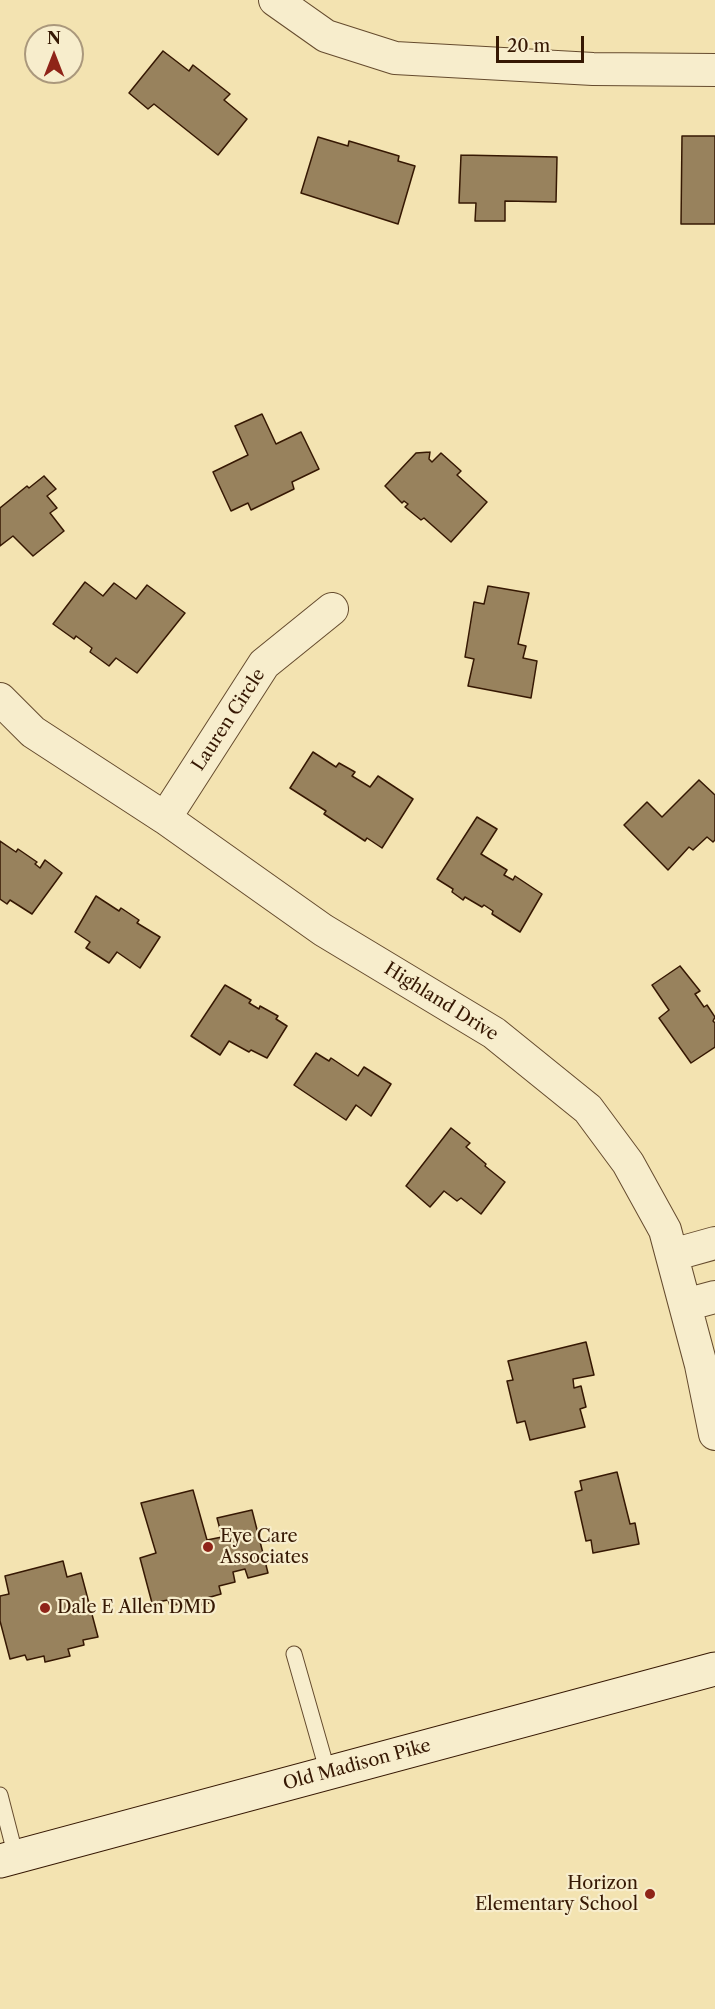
<!DOCTYPE html>
<style>
body{margin:0}
#map{position:relative;width:715px;height:2009px;overflow:hidden;background:#f3e3b1;font-family:"Libre Caslon Text",serif}
canvas{display:block}
.north{position:absolute;left:24px;top:24px;width:60px;height:60px;box-sizing:border-box;background:#f7edcc;border:2px solid #aa987c;border-radius:50%;rotate:0deg;font-size:16px;font-weight:700;line-height:24px;text-align:center;color:#361803}
.north::after{content:'';display:block;margin:auto;width:21px;height:27px;background:#8f2418;clip-path:polygon(50% 0,100% 100%,50% 72%,0 100%)}
.scale{position:absolute;left:496px;top:36px;width:88px;height:27px;box-sizing:border-box;border:3px solid #361803;border-top:0;padding-left:8px;font-size:18px;line-height:21px;white-space:nowrap;color:#361803;-webkit-text-stroke:4px #f7edcc;paint-order:stroke}
</style>
<div id="map">
<canvas width="715" height="2009"></canvas>
<div class="north">N</div>
<div class="scale">20 m</div>
</div>
<script>
const context = document.querySelector('canvas').getContext('2d');
context.lineJoin = 'round';
function fill(path, color) {
  context.fillStyle = color;
  context.fill(path, 'evenodd');
}
function poly(rows) {
  const path = new Path2D();
  for (const r of rows) {
    path.moveTo(r[0], r[1]);
    for (let i = 2; i < r.length; i += 2) path.lineTo(r[i], r[i + 1]);
  }
  return path;
}
function stroke(path, color, width, dash) {
  context.strokeStyle = color;
  context.lineWidth = width;
  context.lineCap = dash ? 'butt' : 'round';
  context.setLineDash(dash || []);
  context.stroke(path);
}
function write(font, color, halo, rows, align = 'center') {
  context.font = font + ' "Libre Caslon Text",serif';
  context.lineWidth = 4.5;
  context.setLineDash([]);
  context.textBaseline = 'middle';
  context.strokeStyle = halo;
  context.fillStyle = color;
  for (const [text, x, y, turn = 0] of rows) {
    context.save();
    context.translate(x, y);
    context.rotate((+turn || 0) * Math.PI / 180);
    context.textAlign = isNaN(turn) ? turn : align;
    if (halo) context.strokeText(text, 0, 0);
    context.fillText(text, 0, 0);
    context.restore();
  }
}
const building = poly([
 [163,51,189,71,193,65,230,94,224,100,247,119,218,155,154,104,148,109,129,93,163,51],
 [682,136,715,136,715,224,681,224,682,136],
 [318,137,348,146,349,141,399,156,398,161,415,166,398,224,301,193,318,137],
 [461,155,557,157,556,202,505,201,505,221,475,221,476,203,459,203,461,155],
 [262,414,276,444,301,432,319,469,292,482,294,489,251,510,248,503,231,511,213,472,248,455,235,426,262,414],
 [430,452,429,459,432,462,441,453,461,471,457,475,487,502,451,542,424,518,421,520,405,507,408,504,404,501,402,503,385,486,416,453,430,452],
 [44,476,56,489,47,496,57,508,50,513,64,531,33,556,13,536,0,546,0,508,27,486,29,488,44,476],
 [85,582,103,596,114,583,136,599,147,585,185,613,137,673,116,658,109,666,90,652,92,648,76,636,74,639,53,624,85,582],
 [488,586,529,593,518,644,526,646,523,658,537,661,531,698,468,686,474,659,465,657,474,602,484,604,488,586],
 [313,752,336,767,339,763,355,772,352,776,370,787,378,776,413,799,382,848,367,838,365,841,324,814,326,811,290,788,313,752],
 [699,780,715,795,715,840,713,842,707,837,693,850,689,847,668,870,624,825,647,802,662,817,699,780],
 [477,817,497,829,481,854,507,870,504,875,513,880,515,876,542,894,520,932,492,914,493,911,484,905,482,907,465,897,463,900,452,892,453,889,437,879,477,817],
 [0,841,16,852,18,849,37,862,35,864,40,868,45,860,62,873,32,914,10,900,7,904,0,899,0,841],
 [96,896,119,911,121,908,139,920,137,923,160,937,140,968,117,952,109,963,86,948,90,942,75,932,96,896],
 [680,966,700,991,695,994,704,1007,707,1005,715,1017,713,1021,715,1023,715,1047,691,1063,659,1018,669,1010,652,985,680,966],
 [225,985,251,1000,249,1003,259,1009,260,1006,278,1016,276,1019,287,1026,267,1058,251,1050,249,1052,229,1041,220,1055,191,1036,225,985],
 [316,1053,329,1061,331,1058,358,1076,364,1067,391,1084,371,1116,356,1105,346,1120,294,1085,316,1053],
 [451,1128,470,1143,466,1147,486,1164,485,1166,505,1182,481,1214,461,1198,457,1201,444,1191,430,1207,406,1186,451,1128],
 [586,1342,594,1375,573,1379,574,1388,581,1386,586,1407,580,1409,585,1427,530,1440,525,1421,517,1423,507,1381,513,1380,508,1361,586,1342],
 [617,1472,630,1524,635,1523,639,1544,593,1553,591,1540,586,1541,575,1492,582,1490,580,1481,617,1472],
 [193,1490,207,1540,222,1537,217,1518,252,1510,268,1573,248,1578,245,1569,233,1572,235,1582,219,1586,221,1594,207,1598,209,1603,185,1609,184,1603,170,1606,168,1600,152,1603,140,1558,156,1553,141,1503,193,1490],
 [63,1561,67,1577,81,1573,98,1637,83,1640,84,1645,68,1649,70,1656,45,1662,44,1656,27,1660,25,1655,10,1659,0,1621,0,1596,9,1594,5,1576,63,1561]
]);
fill(building, '#98825d');
stroke(building, '#361803', 1.5);
const lane = poly([
 [294,1654,328,1773],
 [0,1795,16,1857]
]);
const street = poly([
 [275,0,326,36,395,58,593,69,715,70],
 [0,699,33,732,165,818,323,930,494,1033,588,1109,628,1163,665,1230,701,1365,715,1434],
 [165,818,264,664,332,609],
 [672,1255,715,1243],
 [685,1305,715,1297]
]);
const secondary = poly([
 [0,1861,715,1669]
]);
stroke(lane, '#654b2e', 17);
stroke(street, '#654b2e', 34);
stroke(secondary, '#361803', 35);
stroke(lane, '#f7edcc', 15);
stroke(street, '#f7edcc', 32);
stroke(secondary, '#f7edcc', 33);
for (const [x, y, r, color] of [
 [208,1547,6,"#8f2418"],
 [45,1608,6,"#8f2418"],
 [650,1894,6,"#8f2418"]
]) {
  const dot = new Path2D();
  dot.arc(x, y, r, 0, 2 * Math.PI);
  context.fillStyle = color;
  context.fill(dot);
  stroke(dot, '#f7edcc', 2);
}
write('18px', '#361803', '#f7edcc', [
 ["Lauren Circle",229,720,-57],
 ["Highland Drive",441,1002,32],
 ["Old Madison Pike",357,1765,-15]
]);
write('18px', '#361803', '#f7edcc', [
 ["Eye Care",220,1537],
 ["Associates",220,1558],
 ["Dale E Allen DMD",57,1608],
 ["Horizon",638,1884,"right"],
 ["Elementary School",638,1905,"right"]
], 'left');
</script>
